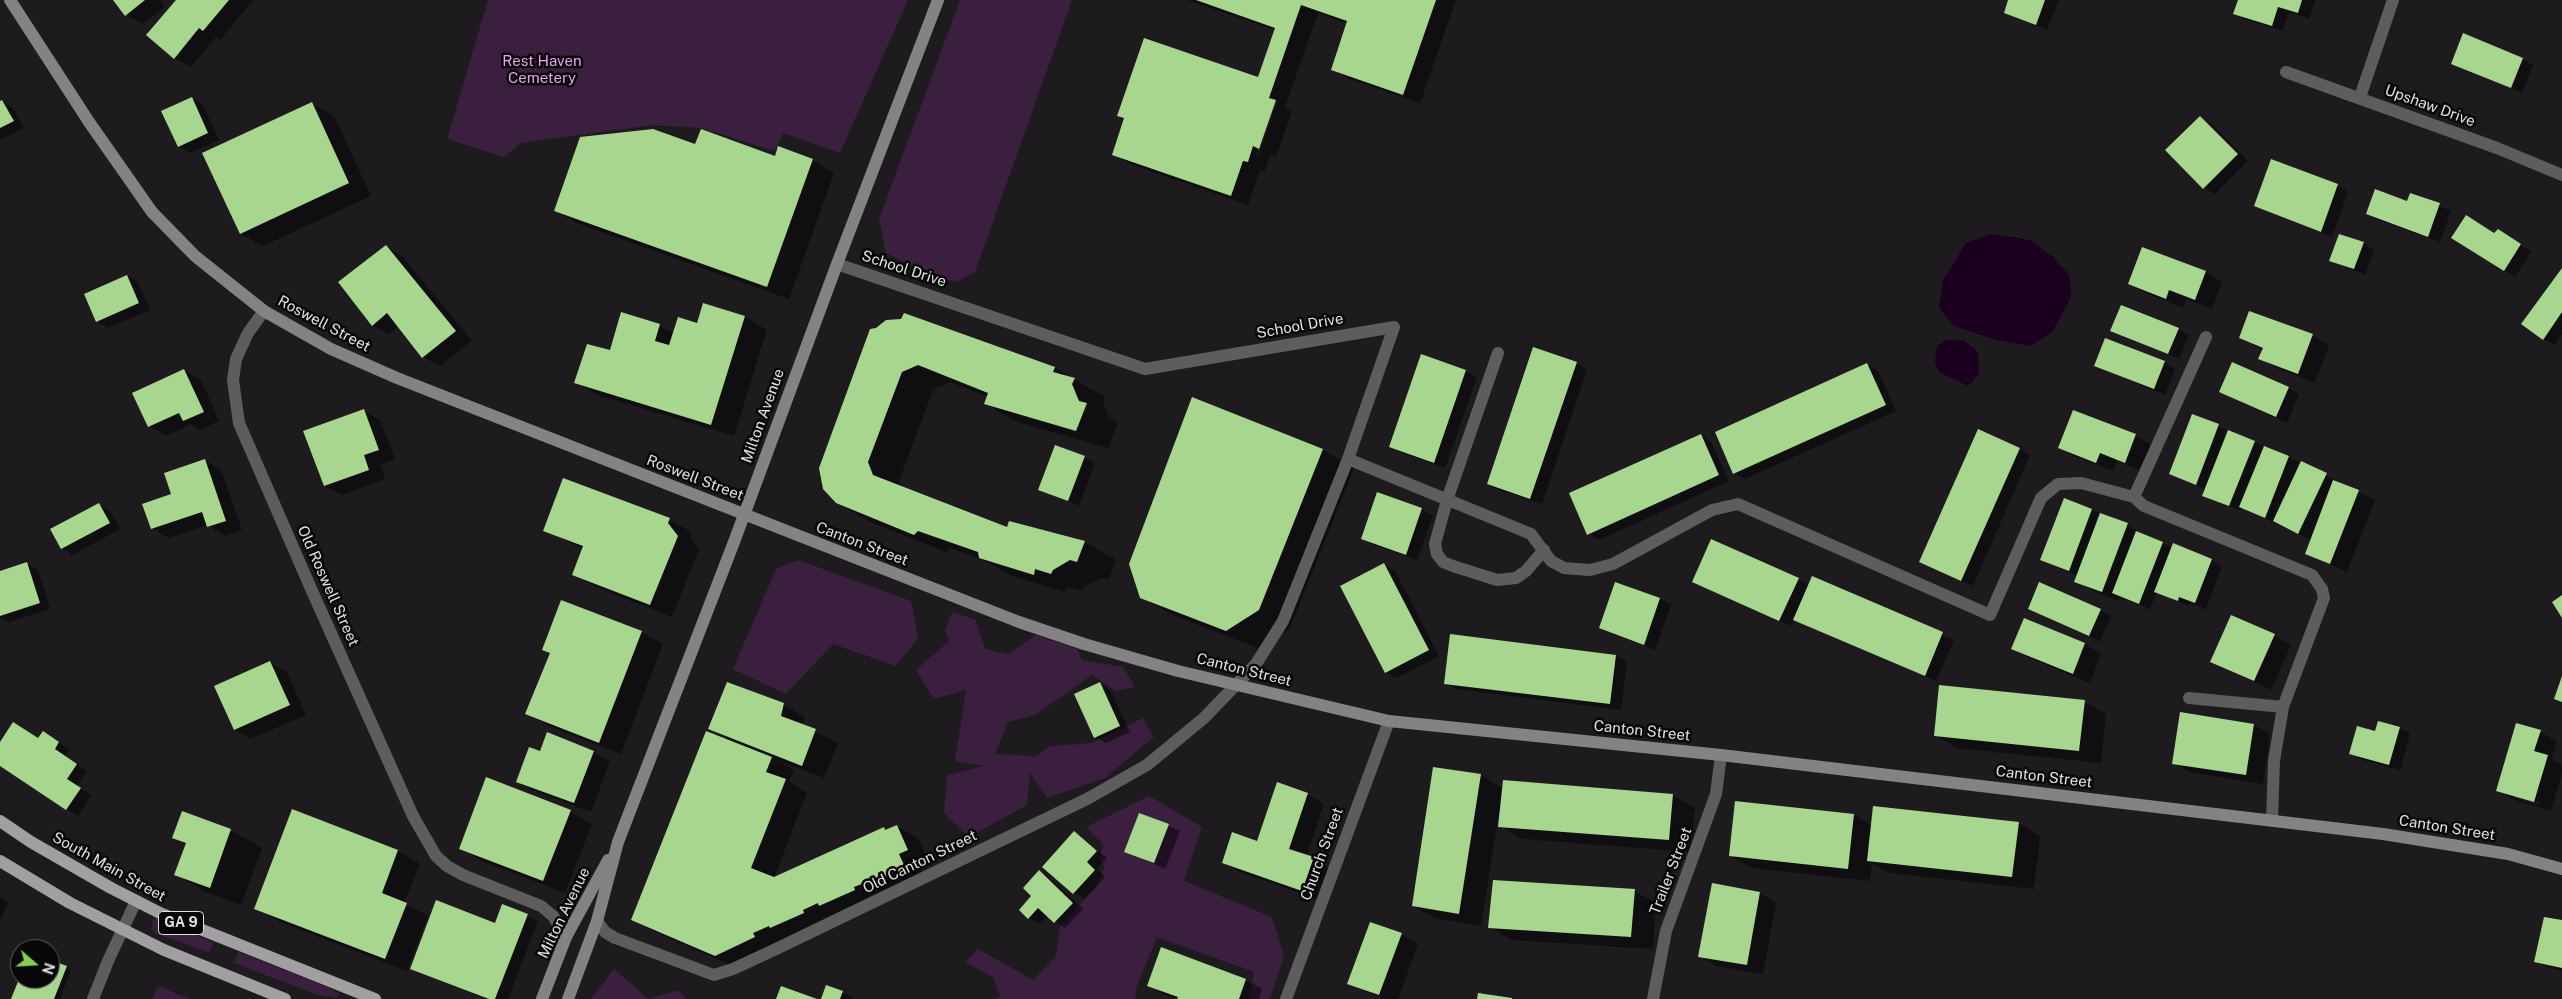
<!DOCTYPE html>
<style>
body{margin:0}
#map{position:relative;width:2562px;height:999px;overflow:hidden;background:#1d1b1e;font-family:"Public Sans",sans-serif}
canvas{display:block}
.north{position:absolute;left:10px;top:939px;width:50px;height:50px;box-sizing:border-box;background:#070707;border:1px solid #5e5e5e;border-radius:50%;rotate:109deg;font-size:14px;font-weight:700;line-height:20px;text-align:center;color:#e1e0e1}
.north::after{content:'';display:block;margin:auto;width:18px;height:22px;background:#84cf4d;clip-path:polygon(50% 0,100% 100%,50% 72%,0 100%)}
</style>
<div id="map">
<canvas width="2562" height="999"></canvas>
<div class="north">N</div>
</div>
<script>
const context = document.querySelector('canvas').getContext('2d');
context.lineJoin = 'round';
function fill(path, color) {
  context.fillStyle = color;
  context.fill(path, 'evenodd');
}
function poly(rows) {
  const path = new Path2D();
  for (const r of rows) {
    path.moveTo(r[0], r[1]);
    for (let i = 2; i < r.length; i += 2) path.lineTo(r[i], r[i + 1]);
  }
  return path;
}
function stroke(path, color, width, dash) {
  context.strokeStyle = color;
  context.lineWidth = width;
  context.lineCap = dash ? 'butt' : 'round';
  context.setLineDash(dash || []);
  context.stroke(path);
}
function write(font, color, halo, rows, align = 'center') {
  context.font = font + ' "Public Sans",sans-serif';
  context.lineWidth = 5;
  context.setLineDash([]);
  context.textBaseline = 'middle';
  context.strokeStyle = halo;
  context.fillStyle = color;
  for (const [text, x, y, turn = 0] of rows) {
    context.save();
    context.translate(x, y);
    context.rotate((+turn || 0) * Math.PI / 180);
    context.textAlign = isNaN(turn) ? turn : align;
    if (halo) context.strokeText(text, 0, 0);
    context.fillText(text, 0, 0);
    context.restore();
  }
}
fill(poly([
 [488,0,908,0,840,153,783,133,775,151,701,128,653,125,521,143,504,157,447,139],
 [960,0,1072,0,975,272,956,282,924,273,886,253,879,219],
 [798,560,911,601,918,638,896,666,833,644,786,694,733,669,776,569],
 [952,612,976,620,985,649,1008,654,1036,635,1077,649,1082,660,1123,667,1135,687,1116,691,1092,675,1035,715,1008,722,995,754,1036,756,1050,746,1092,743,1143,718,1154,737,1105,778,1047,798,1030,773,1027,805,969,837,944,813,947,775,984,766,955,761,966,690,934,699,916,670,949,641,945,631],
 [1149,796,1202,827,1184,881,1272,917,1284,956,1270,999,1249,999,1254,972,1157,937,1137,986,1135,999,994,999,1000,996,993,977,965,962,978,949,1033,980,1056,956,1060,927,1097,885,1105,867,1100,860,1103,844,1086,827],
 [158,918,213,943,210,953,155,933,151,928,153,920],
 [238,952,327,987,339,994,337,998,315,994,234,963],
 [614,969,648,999,678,990,686,999,591,999],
 [158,986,190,999,152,999]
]), '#3b1f3e');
fill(poly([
 [1992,234,2030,240,2054,258,2070,276,2071,297,2053,331,2031,346,1996,340,1954,326,1939,308,1943,280,1966,243],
 [1945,340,1963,340,1978,352,1979,374,1968,386,1940,373,1935,363,1936,348]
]), '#1c001f');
fill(poly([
 [114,0,160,0,165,7,142,24,125,15],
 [178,0,253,0,220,40,216,37,191,67,174,58],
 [1187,0,1456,0,1420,103,1349,79,1332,69,1348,24,1318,13,1285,107,1292,111,1276,157,1270,155,1265,171,1260,170,1248,205,1130,164,1113,154,1125,119,1119,115,1259,79,1275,30],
 [1275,101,1277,101,1259,155,1256,154],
 [2010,0,2059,0,2047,30,2005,13],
 [2239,0,2315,0,2309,19,2289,12,2283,31,2246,20,2235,13],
 [2523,59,2533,65,2522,93,2452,63],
 [192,98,203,105,219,140,190,153,179,146],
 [2,101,13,108,24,128,0,140,0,102],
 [312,103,334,116,371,196,263,246,241,234,204,153],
 [2200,118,2211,124,2248,161,2215,194,2204,188],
 [775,157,812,160,834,173,789,299,577,223,555,210],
 [2337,185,2348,192,2332,237,2256,206],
 [2411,194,2451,211,2440,242,2378,220,2367,214,2408,202],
 [2495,235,2509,237,2531,252,2515,277,2453,237],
 [2363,243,2374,250,2365,275,2331,260],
 [386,246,402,256,472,341,440,366,423,357,399,326,389,334,372,325],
 [2143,248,2206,272,2222,282,2212,309,2186,299,2183,308,2146,293,2129,284],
 [2562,270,2562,334,2554,345,2543,339],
 [127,276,138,282,150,310,108,328,97,321],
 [704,305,745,317,767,330,734,436,598,395,576,382,610,351,622,314,660,326,674,334,698,324],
 [2250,312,2312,335,2329,345,2315,383,2277,368,2260,359,2263,350,2240,338],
 [905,314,1055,368,1105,397,1103,402,1109,418,1118,422,1108,448,1017,422,986,404,988,397,950,382,933,390,899,481,902,487,1008,529,1010,522,1085,542,1116,560,1109,579,1102,578,1084,587,1082,591,1067,586,1065,592,1012,576,986,561,950,548,946,552,868,521,836,502],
 [2178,329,2189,335,2179,359,2112,330],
 [1422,356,1466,371,1477,377,1445,468,1402,453,1391,447],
 [2164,362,2175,369,2165,395,2096,366],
 [1576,363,1587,369,1542,504,1499,490,1488,484],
 [1867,365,1878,371,1896,411,1745,479,1734,473],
 [184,370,201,380,219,421,201,430,191,424,166,436,149,426,134,393],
 [2288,388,2299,394,2287,423,2221,392],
 [1193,398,1323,450,1354,468,1290,628,1258,648,1173,615,1141,597],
 [364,411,380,420,395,459,380,464,385,479,342,495,325,486],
 [2192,415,2288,457,2375,500,2347,572,2306,553,2311,540,2242,508,2241,511,2215,501,2204,495,2206,490,2170,473],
 [1700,435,1711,442,1729,481,1599,540,1588,534],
 [2135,435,2152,445,2142,471,2117,461,2113,471,2076,457,2060,448],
 [2019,449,2030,455,1973,586,1921,562],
 [1084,457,1095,463,1079,506,1040,489],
 [205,460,221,470,242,530,225,536,207,525,168,538,152,528,173,495],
 [1378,494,1422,509,1433,516,1417,560,1374,545,1363,539],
 [2065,499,2127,524,2143,535,2172,548,2211,560,2222,566,2206,609,2190,603,2189,606,2157,592,2150,609,2120,597,2119,601,2093,591,2076,581,2078,576,2042,560],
 [99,505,110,511,120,529,73,555,62,548],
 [669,519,691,532,690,536,699,549,672,617,596,587,574,574,583,549,545,530],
 [27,564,38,570,50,609,9,622,0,617,0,572],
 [1384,565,1395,571,1439,656,1397,678,1386,672],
 [1813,577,1954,640,1936,681,1794,619,1791,626,1693,582,1798,579,1809,585],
 [1660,599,1671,605,1655,650,1600,628],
 [2030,609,2100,610,2111,616,2100,641],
 [2025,619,2085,644,2101,654,2090,683,2029,658,2012,648],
 [642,632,663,644,621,754,549,726,527,713],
 [2274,635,2291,645,2271,690,2212,662],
 [1616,656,1627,662,1621,710,1456,689,1445,683],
 [270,663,287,672,306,715,251,739,235,730],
 [1099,683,1110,690,1130,732,1106,743,1095,737],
 [2084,702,2106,714,2101,763,1957,748,1935,735],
 [783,705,805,717,803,726,838,743,824,778,778,761,794,770,789,782,807,793,774,878,884,828,887,830,897,826,919,839,929,862,920,867,926,880,737,968,655,932,633,920,727,738,710,729],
 [2254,725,2270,734,2263,784,2190,772,2174,763],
 [2399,728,2410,734,2400,770,2362,760,2351,753,2376,732],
 [2540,732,2557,741,2552,759,2562,765,2562,774,2551,811,2514,800,2498,790],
 [2514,795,2540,803,2540,805,2514,798],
 [39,739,54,739,70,750,65,756,87,771,77,786,91,795,78,816,0,765,0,745],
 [593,752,610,761,591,812,534,791,517,781],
 [1481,775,1504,789,1504,782,1673,795,1695,808,1690,852,1522,839,1500,826,1501,813,1499,813,1481,926,1435,918,1413,906],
 [1278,784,1308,794,1324,804,1307,856,1330,868,1319,900,1240,872,1223,863,1258,842],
 [1736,802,1854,815,1872,826,2018,823,2040,836,2034,889,1890,873,1872,863,1870,881,1752,868,1730,856],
 [293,810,398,851,420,864,404,903,428,916,407,971,278,921,256,908],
 [570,811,592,824,565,893,482,861,460,848],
 [183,813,231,830,262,848,241,905,206,892,175,874,186,844,174,837],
 [1140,814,1180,831,1165,869,1126,851],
 [1074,833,1107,858,1097,869,1105,877,1085,899,1074,893,1044,866],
 [1039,872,1050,878,1083,909,1065,928,1048,916,1040,924,1029,918],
 [1634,891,1656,903,1653,949,1511,940,1490,927],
 [1760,893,1776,903,1763,974,1716,966,1700,956],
 [0,897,8,902,0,922],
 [527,915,538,921,508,999,486,999,412,968,496,925],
 [2562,922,2562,971,2547,967,2536,961],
 [1401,935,1418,944,1398,999,1383,999,1349,983],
 [1162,949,1246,980,1262,989,1259,999,1177,999,1165,995,1148,985],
 [50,961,71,970,60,999,12,999,20,979,50,979],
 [842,992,855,999,822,999]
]), '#0007');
fill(poly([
 [113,0,145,0,125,16],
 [176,0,229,0,203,31,199,28,174,59,146,35],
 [1196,0,1436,0,1403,95,1331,70,1347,21,1301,5,1269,98,1276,100,1259,149,1253,146,1248,162,1243,161,1231,196,1112,155,1124,118,1117,116,1144,38,1258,77,1275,28],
 [2008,0,2045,0,2036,25,2004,13],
 [2238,0,2302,0,2298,13,2278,7,2272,26,2233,14],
 [2463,33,2523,58,2511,88,2451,64],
 [192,97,208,133,178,147,161,111],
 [2,100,14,121,0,128,0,101],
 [312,102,349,183,240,234,202,153],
 [2200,116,2238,154,2203,189,2165,150],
 [653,129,695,144,701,129,775,156,778,146,813,159,767,287,554,211,580,137],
 [2271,159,2338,184,2321,232,2254,206],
 [2375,189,2407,201,2410,193,2440,203,2428,237,2366,214],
 [2466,215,2494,233,2498,229,2521,244,2504,271,2451,238],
 [2339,234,2364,242,2354,269,2329,261],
 [386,245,456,331,422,358,387,313,372,326,338,282],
 [2142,247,2206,271,2195,300,2169,290,2166,299,2128,284],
 [2562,268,2562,312,2543,340,2521,324],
 [127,275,139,303,96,322,84,294],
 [703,303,745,316,711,425,574,383,587,344,610,350,621,312,660,324,655,341,669,345,678,317,697,323],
 [2121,305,2179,328,2168,354,2110,331],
 [2249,311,2313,334,2298,374,2258,359,2263,348,2239,338],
 [904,313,1055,367,1053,372,1075,378,1072,384,1079,401,1087,403,1076,431,984,404,988,393,918,365,902,372,868,462,873,475,1007,527,1009,521,1085,541,1077,562,1070,560,1053,570,1051,574,1035,569,1034,575,979,558,978,552,918,531,914,535,836,503,823,489,819,468,870,329,876,328,886,320,901,319],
 [2105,338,2165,361,2154,389,2094,366],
 [1533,347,1577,362,1530,499,1487,484],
 [1421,354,1466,370,1434,463,1389,447],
 [2232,362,2289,387,2276,417,2219,392],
 [1867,363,1886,405,1733,474,1715,432],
 [184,369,204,412,183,421,179,413,148,427,132,393],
 [1192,397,1323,449,1259,610,1226,631,1140,598,1129,564],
 [364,409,379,450,364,455,369,470,324,486,303,431],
 [2073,410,2136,434,2125,463,2100,453,2096,463,2058,448],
 [2192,414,2219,424,2196,485,2169,474],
 [1978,429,2020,448,1961,581,1919,562],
 [2228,430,2255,441,2229,506,2202,496],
 [1701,434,1719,475,1587,535,1569,493],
 [1055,445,1085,456,1068,501,1038,490],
 [2264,446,2289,456,2265,518,2239,507],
 [205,459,226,521,207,527,202,512,151,529,142,504,171,494,164,473],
 [2301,461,2327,473,2298,534,2273,521],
 [563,478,670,518,668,523,678,536,650,605,572,575,583,546,543,531],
 [2333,480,2359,490,2330,564,2305,554],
 [1377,492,1422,508,1406,555,1361,539],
 [2064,498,2092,509,2069,571,2040,560],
 [99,503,110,523,61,549,50,529],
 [2100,513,2128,523,2102,592,2074,582],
 [2136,531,2163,542,2139,604,2112,593],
 [1711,539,1799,578,1779,621,1692,582],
 [2173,543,2212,559,2195,603,2179,597,2178,601,2154,592],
 [27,562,40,603,0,616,0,571],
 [1384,563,1429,650,1385,673,1340,586],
 [1812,576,1943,632,1925,676,1793,620],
 [1615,582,1660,598,1644,645,1599,628],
 [2039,582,2101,609,2089,636,2028,609],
 [2562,595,2562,618,2552,602],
 [561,600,642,631,599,743,525,714,550,653,542,650],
 [2231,615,2275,634,2254,681,2210,662],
 [2024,618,2085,643,2073,674,2011,649],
 [1450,634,1616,655,1610,704,1444,684],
 [270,661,290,705,234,730,214,686],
 [2562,676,2562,702,2554,699],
 [727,682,784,703,781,716,816,729,802,766,708,729],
 [1100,682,1120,726,1094,738,1074,694],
 [1939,685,2085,700,2079,751,1934,736],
 [2180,712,2254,724,2246,775,2172,764],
 [2378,721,2400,727,2389,765,2349,754,2357,726,2375,731],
 [13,722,38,738,43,731,59,742,55,749,77,764,67,779,81,788,66,810,0,766,0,742],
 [2516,723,2541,730,2534,751,2548,755,2534,802,2496,791],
 [706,731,772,757,766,772,786,779,751,868,774,877,884,827,885,830,897,825,908,850,899,854,905,867,870,883,869,881,854,887,855,890,819,906,818,903,803,910,804,913,770,928,769,926,753,933,755,937,715,956,631,920],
 [547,732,594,751,574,803,516,782,529,747,540,751],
 [1433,767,1481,774,1459,914,1412,906],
 [486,777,571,810,543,881,459,849],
 [1503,780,1673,794,1669,840,1498,827],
 [1277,782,1308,793,1289,849,1314,857,1302,891,1222,863,1232,832,1257,841],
 [1735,801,1854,814,1848,869,1729,856],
 [1873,806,2019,822,2012,877,1867,861],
 [292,809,398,850,382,893,407,903,385,959,254,909],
 [182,811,231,829,210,888,174,875,186,843,172,838],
 [1139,813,1169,824,1154,863,1124,852],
 [1074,831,1097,851,1087,862,1095,870,1073,894,1042,867],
 [1039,870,1073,903,1054,923,1038,908,1028,919,1019,910,1031,896,1023,888],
 [1493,880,1635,889,1631,937,1488,928],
 [1712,883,1760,892,1747,965,1698,957],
 [436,900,495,923,502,904,528,914,495,999,489,999,410,969],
 [2544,917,2562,920,2562,968,2534,962],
 [1370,922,1402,933,1379,995,1347,984],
 [1161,947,1246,979,1239,999,1177,999,1178,997,1147,986],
 [50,960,67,966,54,999,11,999,19,979,50,979],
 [826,985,843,991,840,999,821,999],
 [781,986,817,999,776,999],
 [1478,993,1512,998,1512,999,1477,999]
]), '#a9d68e');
stroke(poly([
 [2286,72,2497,148,2562,175],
 [2360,97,2393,0],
 [264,311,248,333,236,359,233,380,239,423,312,591,413,816,436,856,447,866,463,875,541,906,553,916,566,937],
 [2206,337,2134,497,2144,506,2312,575,2322,589,2324,598,2283,707,2274,761,2272,820],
 [1498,353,1447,500,1435,544,1437,554,1443,562,1453,566,1497,580,1516,578,1526,571,1544,550],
 [1348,459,1531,534,1551,561,1564,568,1590,570,1613,564,1712,510,1738,504,1990,615,2041,498,2058,484,2081,483,2134,497],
 [2189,698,2283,707],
 [597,921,605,932,615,938,714,975,733,969,776,949,1087,799,1147,765,1204,718,1256,664,1283,621,1348,459,1394,327,1145,369,837,264],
 [93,999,108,961,136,901],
 [1286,999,1389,721],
 [1653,999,1666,931,1716,794,1721,755]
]), '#5e5d5e', 12);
stroke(poly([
 [10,0,89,122,152,212,195,256,264,311,331,349,397,378,1019,622,1084,644,1178,671,1389,721,1721,755,2383,834,2508,854,2562,869],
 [542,999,566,937,608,860],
 [568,999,597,921,618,842,734,542,837,264,938,0]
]), '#848284', 12);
stroke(poly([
 [0,821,31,842,111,888,160,913,375,999],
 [0,861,70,903,164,950,285,999]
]), '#a19fa1', 12);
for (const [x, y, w] of [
 [181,923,45]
]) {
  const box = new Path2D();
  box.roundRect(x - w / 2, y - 11.5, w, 23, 4);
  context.fillStyle = '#070707';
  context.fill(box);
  stroke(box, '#e1e0e1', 1);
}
write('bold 14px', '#e1e0e1', null, [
 ["GA 9",181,923]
]);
write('15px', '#eca1f1', '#070707', [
 ["Rest Haven",542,61],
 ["Cemetery",542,78]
]);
write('15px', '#e1e0e1', '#070707', [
 ["Upshaw Drive",2430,106,20],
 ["School Drive",904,269,18],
 ["Roswell Street",324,324,28],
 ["School Drive",1300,326,-10],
 ["Milton Avenue",763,416,-70],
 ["Roswell Street",695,478,21],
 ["Canton Street",862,544,21],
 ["Old Roswell Street",328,586,66],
 ["Canton Street",1244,670,14],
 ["Canton Street",1642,731,6],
 ["Canton Street",2044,777,7],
 ["Canton Street",2447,828,9],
 ["Church Street",1322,854,-70],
 ["Old Canton Street",920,862,-26],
 ["South Main Street",109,867,29],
 ["Trailer Street",1671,871,-69],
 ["Milton Avenue",564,913,-64]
]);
</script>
